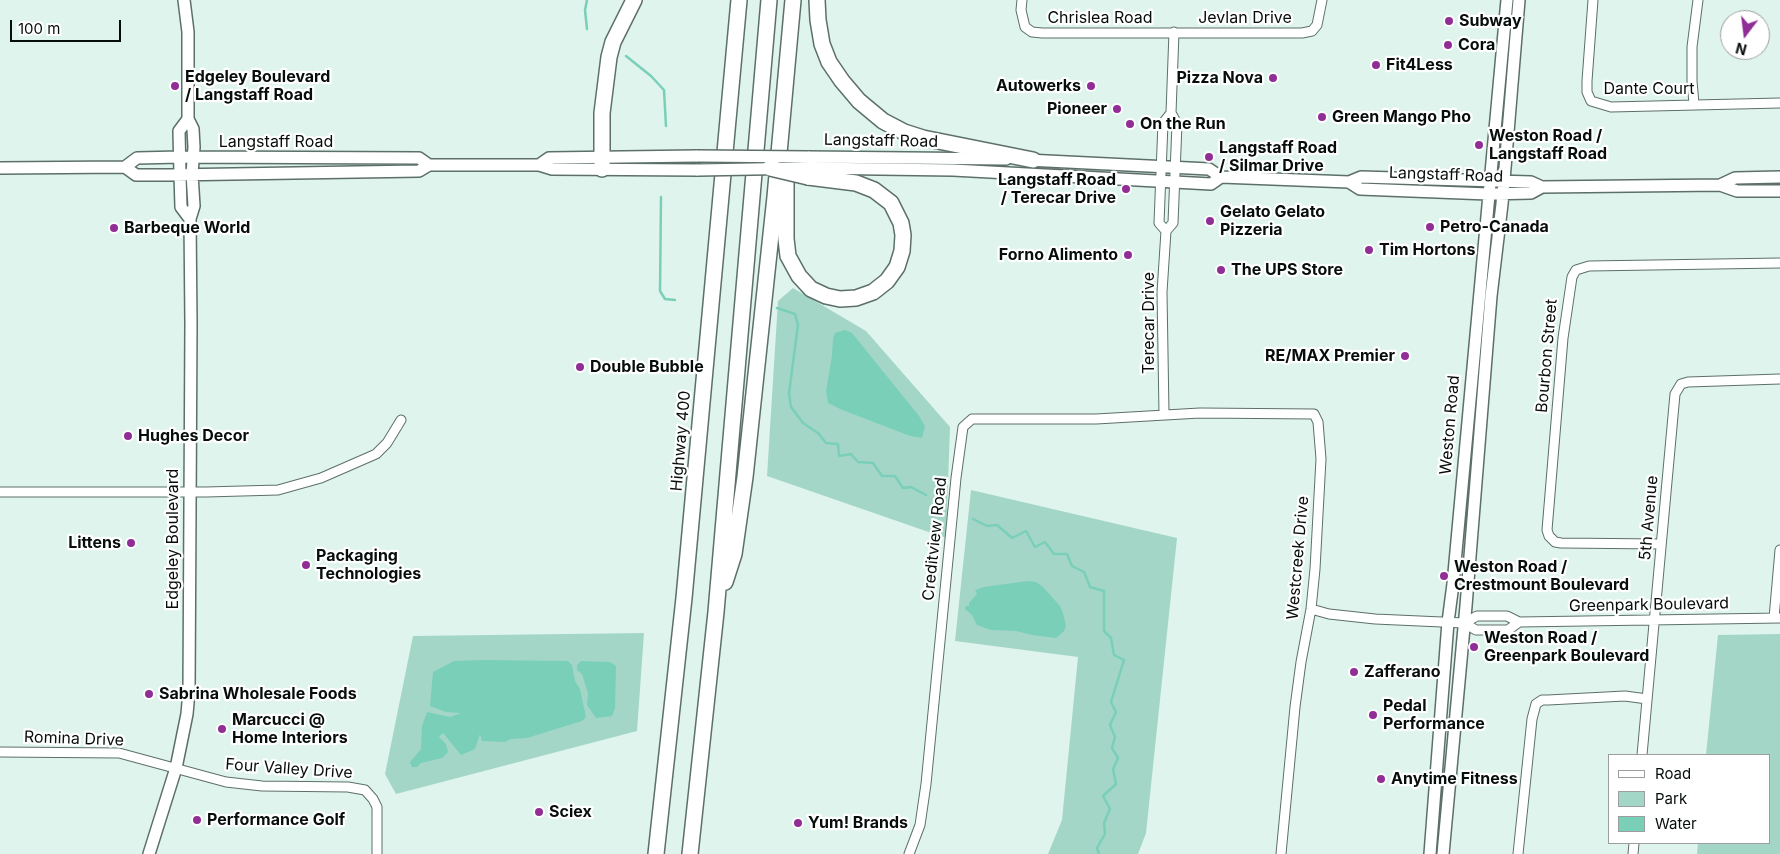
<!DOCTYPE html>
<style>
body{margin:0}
#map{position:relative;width:1780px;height:854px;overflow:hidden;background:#dff4ed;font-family:Inter,sans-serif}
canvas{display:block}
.legend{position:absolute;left:1608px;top:754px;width:162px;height:90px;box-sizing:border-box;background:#fff;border:1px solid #9b9e9d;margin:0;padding:6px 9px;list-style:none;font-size:15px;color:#060d0b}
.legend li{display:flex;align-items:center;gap:10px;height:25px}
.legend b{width:25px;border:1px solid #9b9e9d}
.north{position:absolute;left:1720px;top:10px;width:50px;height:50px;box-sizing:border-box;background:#fff;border:1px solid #9b9e9d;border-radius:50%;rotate:195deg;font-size:14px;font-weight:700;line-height:20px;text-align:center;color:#060d0b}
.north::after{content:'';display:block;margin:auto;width:18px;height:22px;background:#902e96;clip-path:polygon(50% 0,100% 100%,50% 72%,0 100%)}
.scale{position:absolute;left:10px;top:20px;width:111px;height:22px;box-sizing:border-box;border:2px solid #060d0b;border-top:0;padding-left:6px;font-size:15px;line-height:18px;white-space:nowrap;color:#060d0b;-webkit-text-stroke:4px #fff;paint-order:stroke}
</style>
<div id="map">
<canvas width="1780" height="854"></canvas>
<ul class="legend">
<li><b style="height:6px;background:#fff"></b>Road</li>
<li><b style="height:14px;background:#a4d6c8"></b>Park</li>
<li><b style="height:14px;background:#7acfb9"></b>Water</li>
</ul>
<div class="north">N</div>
<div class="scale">100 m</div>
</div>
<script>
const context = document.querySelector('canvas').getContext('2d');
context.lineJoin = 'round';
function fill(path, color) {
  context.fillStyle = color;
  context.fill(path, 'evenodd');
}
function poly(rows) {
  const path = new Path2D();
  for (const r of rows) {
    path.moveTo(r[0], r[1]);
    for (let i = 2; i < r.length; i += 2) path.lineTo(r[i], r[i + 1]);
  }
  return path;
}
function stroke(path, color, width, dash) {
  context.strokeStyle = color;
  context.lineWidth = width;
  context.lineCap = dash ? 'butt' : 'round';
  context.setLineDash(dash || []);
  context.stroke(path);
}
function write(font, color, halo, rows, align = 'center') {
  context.font = font + ' Inter,sans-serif';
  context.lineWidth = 4.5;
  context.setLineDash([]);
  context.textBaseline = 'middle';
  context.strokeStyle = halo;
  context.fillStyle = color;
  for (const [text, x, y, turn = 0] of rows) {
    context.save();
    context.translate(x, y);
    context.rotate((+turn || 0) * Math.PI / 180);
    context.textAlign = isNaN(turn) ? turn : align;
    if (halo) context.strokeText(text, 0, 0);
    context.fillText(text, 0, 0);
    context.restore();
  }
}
fill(poly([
 [793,288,866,331,950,427,946,538,767,476,778,301],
 [971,490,1177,538,1146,833,1138,854,1048,854,1062,820,1078,657,955,641],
 [644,633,637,731,396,794,385,774,413,636],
 [1780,634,1780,854,1697,854,1698,843,1769,843,1769,755,1706,755,1718,635]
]), '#a4d6c8');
fill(poly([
 [845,330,852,333,919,416,925,426,922,438,910,436,840,409,828,403,826,391,832,356,833,339,835,333],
 [1027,581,1036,582,1043,587,1060,606,1063,613,1066,626,1064,631,1056,638,1032,635,1016,631,991,630,977,625,972,615,965,609,966,606,969,606,969,603,977,594,975,590,984,587],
 [482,660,568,661,572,665,575,681,580,689,586,717,582,721,527,738,511,739,505,742,482,741,480,734,475,749,461,755,443,733,439,737,446,744,448,752,442,758,421,763,417,767,412,767,410,762,421,749,422,726,427,712,450,717,461,713,446,712,430,706,433,672,454,661],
 [581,661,610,662,616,666,615,708,612,716,596,718,587,705,588,693,582,674,577,670,577,665]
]), '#7acfb9');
stroke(poly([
 [587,0,585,10,587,29],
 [626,56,651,76,664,90,666,126],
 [661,197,660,291,665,299,675,300],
 [777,308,795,314,798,325,789,393,791,407,803,423,818,433,826,443,838,444,839,456,851,454,858,462,873,463,882,476,895,476,903,488,911,487,926,495],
 [973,519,987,526,997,525,1012,538,1026,531,1035,547,1045,542,1054,554,1067,554,1072,566,1084,572,1090,587,1104,591,1104,631,1111,638,1114,655,1124,660,1111,702,1116,712,1110,725,1115,737,1112,748,1118,758,1113,769,1116,784,1103,796,1110,809,1104,823,1105,834,1097,848,1099,854]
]), '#7acfb9', 2.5);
const street = poly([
 [1022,0,1021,10,1025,27,1032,32,1042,33,1302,33,1312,31,1317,25,1322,0],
 [1593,0,1587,81,1587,92,1591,101,1611,107,1780,103],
 [1694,104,1692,81,1692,47,1698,0],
 [1166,231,1159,223,1163,123,1171,113],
 [1164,414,1162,292,1166,231,1173,223,1177,124,1171,113,1174,32],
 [0,492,206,492,278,490,321,478,376,454,387,443,401,420],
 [1661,544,1561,543,1555,542,1549,536,1547,530,1563,338,1572,277,1576,270,1589,266,1780,263],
 [1311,609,1329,614,1375,619,1464,623,1476,630,1508,630,1519,622],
 [1774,618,1780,550],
 [1464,623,1477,616,1507,616,1519,622,1780,618],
 [0,752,119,753,226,782,262,786,348,787,365,790,373,799,377,807,377,854],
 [1642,755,1675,394,1681,384,1688,382,1780,379],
 [909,854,920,825,926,784,956,478,963,427,972,419,1096,419,1200,413,1314,414,1318,422,1321,459,1315,569,1311,609,1301,662,1295,707,1281,854],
 [1518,854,1532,719,1536,704,1542,700,1548,700,1625,696,1647,699],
 [1633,854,1634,843]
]);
const secondary = poly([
 [188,119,179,131,180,175,181,207,190,219],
 [808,157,1006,159],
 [1027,160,1209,169,1221,177,1349,182,1361,177,1531,182,1542,187,1720,185,1737,191,1780,191],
 [539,165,549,158,697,156],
 [125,167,137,158,180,157,419,158,429,165],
 [0,168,125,167,136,175,171,175,419,171,429,165,539,165,552,169,698,170],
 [807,168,953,170,1211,184,1221,177],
 [1349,182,1360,189,1488,194,1531,193,1542,187],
 [1720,185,1735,178,1780,177],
 [149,854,176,768,187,714,189,691,191,324,190,219,194,206,192,174,194,147,193,129,188,119,188,32,184,0],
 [1430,854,1448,622,1453,584,1507,0],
 [1443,854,1466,606,1491,296,1502,204,1519,0]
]);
const highway = poly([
 [817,0,818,20,822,44,829,62,842,81,859,101,883,121,904,132,923,138,1033,160],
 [602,169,602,113,609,57,613,42,634,0],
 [786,178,786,239,788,256,799,276,811,289,826,296,840,299,856,298,873,292,887,281,897,267,902,251,903,235,901,223,891,203,874,190,856,183,808,177],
 [725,582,734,554,745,477,775,197,793,0],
 [656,854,684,598,739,0],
 [690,854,716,612,769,0]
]);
stroke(street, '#5d6f6a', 11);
stroke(secondary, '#5d6f6a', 14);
stroke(highway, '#5d6f6a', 18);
stroke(street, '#fff', 9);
stroke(secondary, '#fff', 11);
stroke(highway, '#fff', 15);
const secondaryBridge = poly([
 [697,156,808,157],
 [698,170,807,168]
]);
const highwayBridge = poly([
 [770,168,808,177]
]);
stroke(secondaryBridge, '#5d6f6a', 14, []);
stroke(highwayBridge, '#5d6f6a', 18, []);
stroke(secondaryBridge, '#fff', 11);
stroke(highwayBridge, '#fff', 15);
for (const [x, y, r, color] of [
 [1449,21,5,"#902e96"],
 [1448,45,5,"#902e96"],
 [1376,65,5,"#902e96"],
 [1273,78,5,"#902e96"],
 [175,86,5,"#902e96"],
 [1091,86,5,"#902e96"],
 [1117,109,5,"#902e96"],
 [1322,117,5,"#902e96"],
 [1130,124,5,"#902e96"],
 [1479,145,5,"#902e96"],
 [1209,157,5,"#902e96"],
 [1126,189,5,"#902e96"],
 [1210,221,5,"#902e96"],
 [1430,227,5,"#902e96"],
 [114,228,5,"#902e96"],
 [1369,250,5,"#902e96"],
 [1128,255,5,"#902e96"],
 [1221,270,5,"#902e96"],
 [1405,356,5,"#902e96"],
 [580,367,5,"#902e96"],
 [128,436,5,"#902e96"],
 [131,543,5,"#902e96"],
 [306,565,5,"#902e96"],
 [1444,576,5,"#902e96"],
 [1474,647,5,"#902e96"],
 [1354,672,5,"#902e96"],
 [149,694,5,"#902e96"],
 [1373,715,5,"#902e96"],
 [222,729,5,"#902e96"],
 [1381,779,5,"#902e96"],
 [539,812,5,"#902e96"],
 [197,820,5,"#902e96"],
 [798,823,5,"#902e96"]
]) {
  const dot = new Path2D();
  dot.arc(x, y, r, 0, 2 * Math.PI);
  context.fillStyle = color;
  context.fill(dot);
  stroke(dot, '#fff', 2);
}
write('16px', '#060d0b', '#fff', [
 ["Chrislea Road",1100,18],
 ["Jevlan Drive",1245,18],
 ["Dante Court",1649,89],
 ["Langstaff Road",881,141,1],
 ["Langstaff Road",276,142],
 ["Langstaff Road",1446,175,2],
 ["Terecar Drive",1149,323,-90],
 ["Bourbon Street",1547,356,-85],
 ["Weston Road",1450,425,-85],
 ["Highway 400",681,441,-85],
 ["5th Avenue",1649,518,-85],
 ["Edgeley Boulevard",173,539,-90],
 ["Creditview Road",935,539,-84],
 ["Westcreek Drive",1298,558,-85],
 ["Greenpark Boulevard",1649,605,-1],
 ["Romina Drive",74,739,2],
 ["Four Valley Drive",289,769,4]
]);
write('bold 16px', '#060d0b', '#fff', [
 ["Subway",1459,21],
 ["Cora",1458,45],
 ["Fit4Less",1386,65],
 ["Edgeley Boulevard",185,77],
 ["/ Langstaff Road",185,95],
 ["Pizza Nova",1263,78,"right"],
 ["Autowerks",1081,86,"right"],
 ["Pioneer",1107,109,"right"],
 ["Green Mango Pho",1332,117],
 ["On the Run",1140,124],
 ["Weston Road /",1489,136],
 ["Langstaff Road",1489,154],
 ["Langstaff Road",1219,148],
 ["/ Silmar Drive",1219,166],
 ["Langstaff Road",1116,180,"right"],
 ["/ Terecar Drive",1116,198,"right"],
 ["Gelato Gelato",1220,212],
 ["Pizzeria",1220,230],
 ["Petro-Canada",1440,227],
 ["Barbeque World",124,228],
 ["Tim Hortons",1379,250],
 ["Forno Alimento",1118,255,"right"],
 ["The UPS Store",1231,270],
 ["RE/MAX Premier",1395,356,"right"],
 ["Double Bubble",590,367],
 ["Hughes Decor",138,436],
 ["Littens",121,543,"right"],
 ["Packaging",316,556],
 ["Technologies",316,574],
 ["Weston Road /",1454,567],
 ["Crestmount Boulevard",1454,585],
 ["Weston Road /",1484,638],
 ["Greenpark Boulevard",1484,656],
 ["Zafferano",1364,672],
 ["Sabrina Wholesale Foods",159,694],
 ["Pedal",1383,706],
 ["Performance",1383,724],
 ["Marcucci @",232,720],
 ["Home Interiors",232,738],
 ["Anytime Fitness",1391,779],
 ["Sciex",549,812],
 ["Performance Golf",207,820],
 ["Yum! Brands",808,823]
], 'left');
</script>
